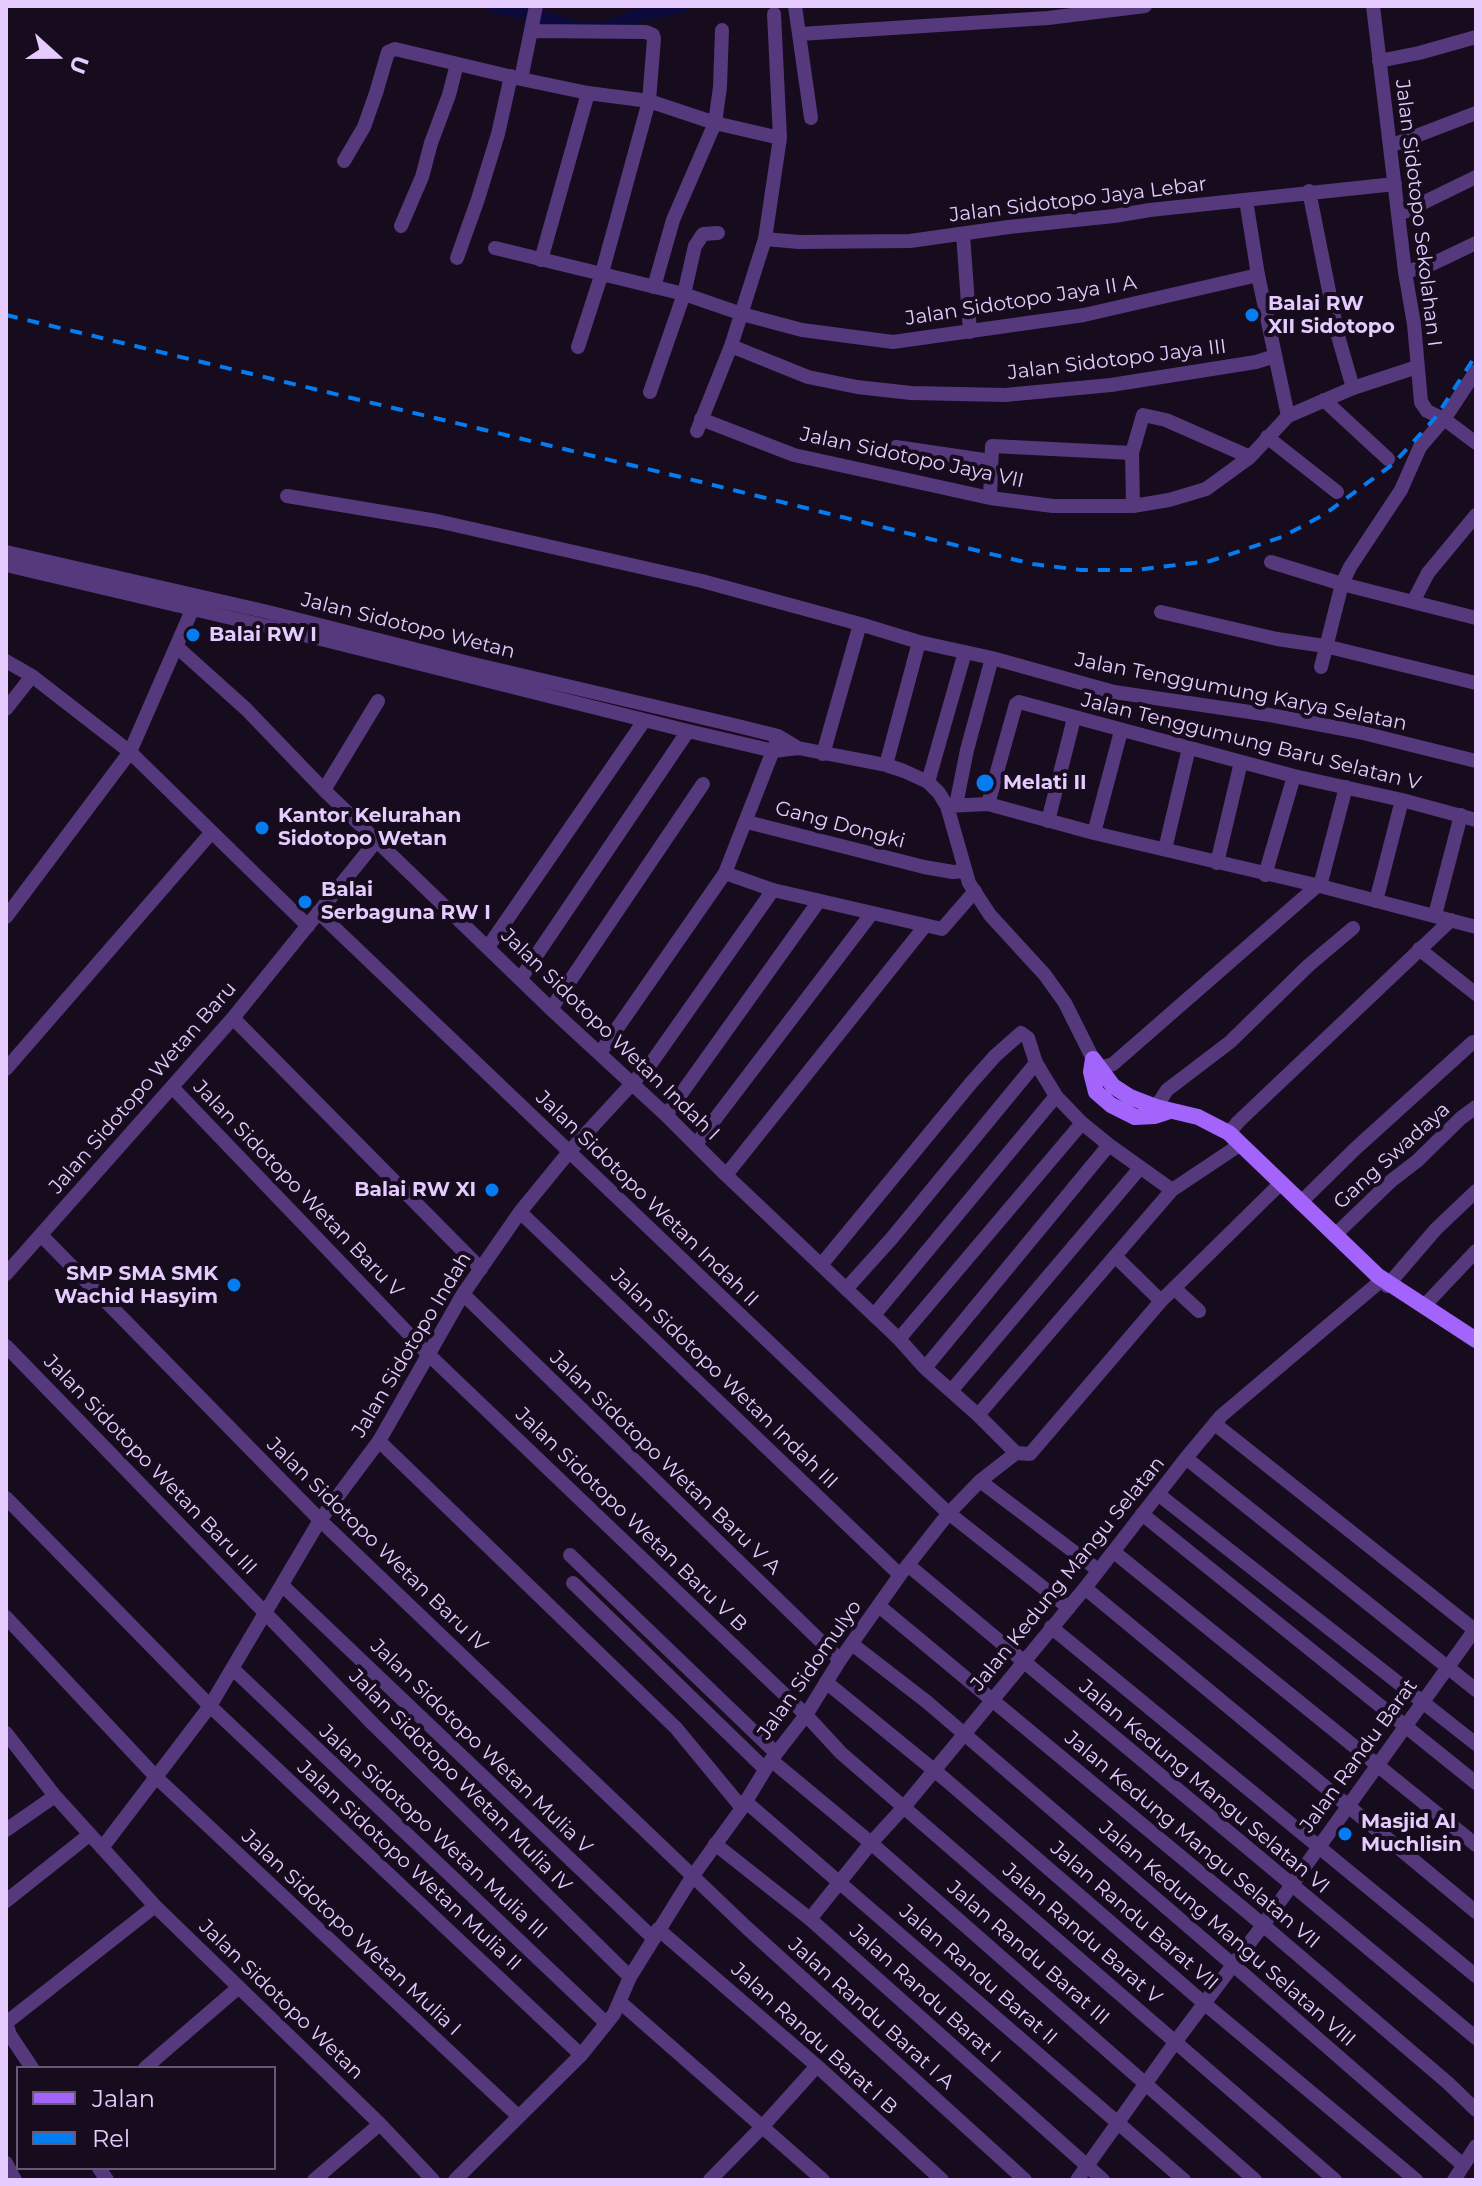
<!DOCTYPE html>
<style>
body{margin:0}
#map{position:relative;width:1482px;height:2186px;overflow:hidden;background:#160c1e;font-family:Montserrat,sans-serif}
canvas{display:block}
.frame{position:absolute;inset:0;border:8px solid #e5cbfe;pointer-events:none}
.legend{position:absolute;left:16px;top:2066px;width:260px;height:104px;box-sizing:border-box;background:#160c1e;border:2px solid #695878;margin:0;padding:10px 14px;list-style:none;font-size:24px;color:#e5cbfe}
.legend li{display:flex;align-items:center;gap:16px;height:40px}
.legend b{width:40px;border:2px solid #695878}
.north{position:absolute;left:16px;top:16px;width:80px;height:80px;-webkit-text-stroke:6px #160c1e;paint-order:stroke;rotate:111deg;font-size:22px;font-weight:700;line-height:32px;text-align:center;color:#e5cbfe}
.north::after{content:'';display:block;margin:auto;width:28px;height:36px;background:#e5cbfe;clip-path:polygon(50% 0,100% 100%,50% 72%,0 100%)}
</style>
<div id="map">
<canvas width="1482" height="2186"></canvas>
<div class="frame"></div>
<ul class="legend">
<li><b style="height:10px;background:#a364fc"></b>Jalan</li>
<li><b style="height:10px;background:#057cf0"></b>Rel</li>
</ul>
<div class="north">U</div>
</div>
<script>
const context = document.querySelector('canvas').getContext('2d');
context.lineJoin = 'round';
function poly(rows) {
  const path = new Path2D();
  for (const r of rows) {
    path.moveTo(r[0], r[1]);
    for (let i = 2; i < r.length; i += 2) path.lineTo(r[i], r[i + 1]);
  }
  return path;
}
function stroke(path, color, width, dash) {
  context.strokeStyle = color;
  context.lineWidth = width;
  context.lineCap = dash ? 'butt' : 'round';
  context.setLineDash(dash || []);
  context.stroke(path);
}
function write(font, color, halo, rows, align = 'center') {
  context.font = font + ' Montserrat,sans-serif';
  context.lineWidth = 8;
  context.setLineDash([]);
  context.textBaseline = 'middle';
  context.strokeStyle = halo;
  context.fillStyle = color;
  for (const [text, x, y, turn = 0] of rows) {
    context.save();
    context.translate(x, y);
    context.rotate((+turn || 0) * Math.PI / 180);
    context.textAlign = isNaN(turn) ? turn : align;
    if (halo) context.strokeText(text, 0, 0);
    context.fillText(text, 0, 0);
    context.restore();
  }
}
stroke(poly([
 [493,6,529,13,578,29,608,28,642,14,681,6]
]), '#0b0a3a', 14);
stroke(poly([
 [795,6,811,118],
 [1373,6,1405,272,1414,324,1421,402,1427,411,1444,419,1476,443],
 [532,31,646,32,653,35,654,39,649,101,602,273,578,347],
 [800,34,1048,18,1145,6],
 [1379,61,1419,53,1476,37],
 [521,79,536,6],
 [1390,146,1476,113],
 [344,161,364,127,376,93,388,52,395,49,521,79,588,93,649,101,715,123,780,138],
 [1309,191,1338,336,1353,388],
 [1246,200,1258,275,1288,416],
 [1398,215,1476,177],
 [401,226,422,177,431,143,449,95,457,64],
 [963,234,970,332],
 [765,239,799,242,910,241,1009,227,1114,216,1150,210,1395,184],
 [495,248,684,294,742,314,802,330,893,342,1084,315,1258,275],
 [457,258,478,199,498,134,511,76],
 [541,260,588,93],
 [1405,272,1430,265,1476,243],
 [654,287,673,220,715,123,720,87,722,30],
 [731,346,808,377,857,387,911,393,1005,395,1111,385,1256,362,1275,356],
 [650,392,684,294,695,246,703,234,718,233],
 [1324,400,1388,459],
 [701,419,794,455,990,498,1053,506,1133,506,1169,500,1206,489,1250,457,1288,416,1353,388,1417,367],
 [697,431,731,346,765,239,780,138,774,14],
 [1267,437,1337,492],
 [896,447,991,461],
 [287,496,437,521,702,581,860,624,919,642,992,658,1114,692,1270,715,1359,732,1476,761],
 [990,498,992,446,1132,453],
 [1133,506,1132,453,1143,415,1166,420,1250,457],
 [6,552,268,612,469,663,738,726,778,736,798,748,774,751,688,731,329,641,6,565],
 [1271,562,1342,584,1476,618],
 [1413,602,1428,573,1476,515],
 [1161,612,1277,639,1325,646,1476,683],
 [177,647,246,709,324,790,551,1009,666,1115,726,1175,899,1339,925,1368,978,1415,1016,1453],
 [6,661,32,676,130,752,308,926],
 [1321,667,1342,584,1350,567,1401,490,1420,447,1445,418,1476,371],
 [6,709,32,676],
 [798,748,886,765,904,771,928,782,939,793,947,806,969,883,990,915,1045,975,1065,1003,1093,1059],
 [823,754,860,624],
 [886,765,919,642],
 [928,782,965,652],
 [324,790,378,701],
 [988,804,1016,704,1019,702,1294,776,1402,800,1476,820],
 [956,805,967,750,992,658],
 [947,806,988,804,1094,833,1320,886,1476,927],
 [1048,821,1074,718],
 [747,822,924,867,953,872,965,871],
 [1094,833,1121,731],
 [1165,849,1189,748],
 [1217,863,1241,762],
 [725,873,773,890,942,929,975,891],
 [1265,875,1294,776],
 [1320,886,1346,787],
 [1376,901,1402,800],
 [318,912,946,1511,1069,1608],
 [1435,915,1461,815],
 [6,917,130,752,196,601],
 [488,947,644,721],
 [1419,949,1476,994],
 [521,978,688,731],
 [551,1009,703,784],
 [233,1018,481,1269],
 [600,1053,725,873,776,743],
 [6,1069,211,833],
 [1092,1075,1100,1068,1113,1064,1317,886],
 [172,1087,428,1354,806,1715,841,1753,1335,2180],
 [666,1115,819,901],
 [1155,1115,1156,1107,1167,1090,1230,1042,1309,965,1353,928],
 [1229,1133,1238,1122,1451,920],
 [696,1144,872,913],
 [726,1175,925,926],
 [1300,1203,1355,1149,1473,1042],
 [520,1212,900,1575],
 [41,1235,320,1520,746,1927,1025,2180],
 [1335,1235,1391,1181,1417,1161,1461,1118,1476,1107],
 [1115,1256,1161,1301],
 [821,1265,971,1083,995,1056,1021,1033,1028,1038,1036,1063,1056,1096,1082,1123,1109,1145,1172,1190],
 [6,1274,233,1018,377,840],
 [1387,1286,1436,1229,1476,1191],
 [1174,1288,1199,1311],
 [846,1289,892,1238,1036,1063],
 [463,1294,840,1660],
 [1424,1306,1476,1251],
 [874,1315,1056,1096],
 [899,1339,1082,1123],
 [6,1346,373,1724,630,1977],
 [925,1368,1109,1145],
 [951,1391,1140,1168],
 [978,1415,1172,1190,1241,1144],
 [1215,1424,1476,1631],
 [379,1441,676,1728,742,1808],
 [1016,1453,1030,1454,1161,1301,1280,1184],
 [1186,1458,1476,1690],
 [980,1481,1098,1570],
 [1158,1494,1476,1744],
 [6,1498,210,1706,581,2055],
 [1142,1514,1476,1783],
 [1114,1552,1476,1845],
 [570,1555,776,1753],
 [908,1565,1476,2038],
 [573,1583,765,1769],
 [282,1585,653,1938],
 [1085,1588,1476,1912],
 [879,1606,1263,1925,1448,2083,1476,2110],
 [6,1617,157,1778,518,2116],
 [1051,1627,1476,1976],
 [852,1644,927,1702,1232,1964,1463,2165],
 [233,1669,606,2023],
 [826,1682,946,1780,1205,2004,1416,2180],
 [6,1733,55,1796,155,1906,380,2124,433,2180],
 [771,1760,871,1843,1255,2180],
 [745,1801,1184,2180],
 [6,1830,55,1796],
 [715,1844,810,1919,1103,2180],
 [102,1848,210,1706,320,1520,379,1441,463,1294,520,1212,569,1152,652,1062,773,890],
 [6,1901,89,1835],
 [810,1919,871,1843,904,1807,1085,1588,1186,1458,1221,1416,1383,1279],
 [658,1929,817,2066,942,2180],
 [620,2002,823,2180],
 [6,2023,155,1906],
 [6,2023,10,2035,32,2068],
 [145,2068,239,1987],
 [6,2163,15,2180],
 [99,2168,107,2180],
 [314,2180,380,2124],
 [455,2180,581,2055,614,2014,630,1977,692,1877,742,1808,771,1760,806,1715,840,1660,900,1575,948,1514,980,1481,1016,1453],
 [710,2180,762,2127,817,2066],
 [1077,2180,1176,2041,1263,1925,1476,1628],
 [1454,2180,1476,2146]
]), '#56387c', 14);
stroke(poly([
 [1093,1059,1113,1086,1130,1097,1156,1107,1198,1117,1229,1133,1378,1276,1476,1340],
 [1093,1059,1091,1072,1096,1092,1111,1105,1135,1117,1155,1116,1170,1111]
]), '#a364fc', 16);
stroke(poly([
 [6,315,689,479,987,553,1033,564,1081,570,1135,570,1210,561,1282,537,1325,514,1393,464,1436,417,1476,355]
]), '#057cf0', 4, [12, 10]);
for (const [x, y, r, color] of [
 [1252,315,8,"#057cf0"],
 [193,635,8,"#057cf0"],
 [985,783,10,"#057cf0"],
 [262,828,8,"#057cf0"],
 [305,902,8,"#057cf0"],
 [492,1190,8,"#057cf0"],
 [234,1285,8,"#057cf0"],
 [1345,1834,8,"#057cf0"]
]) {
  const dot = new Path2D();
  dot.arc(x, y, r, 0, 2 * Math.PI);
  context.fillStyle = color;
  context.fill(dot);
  stroke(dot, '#160c1e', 3);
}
write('20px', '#e5cbfe', '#160c1e', [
 ["Jalan Sidotopo Jaya Lebar",1078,200,-7],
 ["Jalan Sidotopo Sekolahan I",1418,213,83],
 ["Jalan Sidotopo Jaya II A",1021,301,-9],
 ["Jalan Sidotopo Jaya III",1117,360,-7],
 ["Jalan Sidotopo Jaya VII",912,458,12],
 ["Jalan Sidotopo Wetan",408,626,14],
 ["Jalan Tenggumung Karya Selatan",1241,692,11],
 ["Jalan Tenggumung Baru Selatan V",1251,742,14],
 ["Gang Dongki",840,825,15],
 ["Jalan Sidotopo Wetan Indah I",610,1035,44],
 ["Jalan Sidotopo Wetan Baru",143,1088,-49],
 ["Gang Swadaya",1392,1156,-42],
 ["Jalan Sidotopo Wetan Baru V",298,1189,46],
 ["Jalan Sidotopo Wetan Indah II",647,1199,44],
 ["Jalan Sidotopo Indah",412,1345,-59],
 ["Jalan Sidotopo Wetan Indah III",724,1379,44],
 ["Jalan Sidotopo Wetan Baru V A",665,1463,44],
 ["Jalan Sidotopo Wetan Baru III",150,1465,46],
 ["Jalan Sidotopo Wetan Baru V B",631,1520,44],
 ["Jalan Sidotopo Wetan Baru IV",377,1545,44],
 ["Jalan Kedung Mangu Selatan",1068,1574,-51],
 ["Jalan Sidomulyo",810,1670,-55],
 ["Jalan Sidotopo Wetan Mulia V",481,1747,44],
 ["Jalan Randu Barat",1359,1756,-54],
 ["Jalan Sidotopo Wetan Mulia IV",460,1781,45],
 ["Jalan Kedung Mangu Selatan VI",1204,1787,40],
 ["Jalan Sidotopo Wetan Mulia III",433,1832,43],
 ["Jalan Kedung Mangu Selatan VII",1192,1840,40],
 ["Jalan Sidotopo Wetan Mulia II",409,1866,43],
 ["Jalan Randu Barat VII",1134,1916,41],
 ["Jalan Sidotopo Wetan Mulia I",351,1933,43],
 ["Jalan Randu Barat V",1082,1934,41],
 ["Jalan Kedung Mangu Selatan VIII",1227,1934,41],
 ["Jalan Randu Barat III",1028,1953,41],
 ["Jalan Randu Barat II",978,1975,41],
 ["Jalan Randu Barat I",925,1994,42],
 ["Jalan Sidotopo Wetan",281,2000,44],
 ["Jalan Randu Barat I A",871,2014,42],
 ["Jalan Randu Barat I B",814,2039,42]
]);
write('bold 20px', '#e5cbfe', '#160c1e', [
 ["Balai RW",1268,304],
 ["XII Sidotopo",1268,327],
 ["Balai RW I",209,635],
 ["Melati II",1003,783],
 ["Kantor Kelurahan",278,816],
 ["Sidotopo Wetan",278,839],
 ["Balai",321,890],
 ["Serbaguna RW I",321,913],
 ["Balai RW XI",476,1190,"right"],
 ["SMP SMA SMK",218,1274,"right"],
 ["Wachid Hasyim",218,1297,"right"],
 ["Masjid Al",1361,1822],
 ["Muchlisin",1361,1845]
], 'left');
</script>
